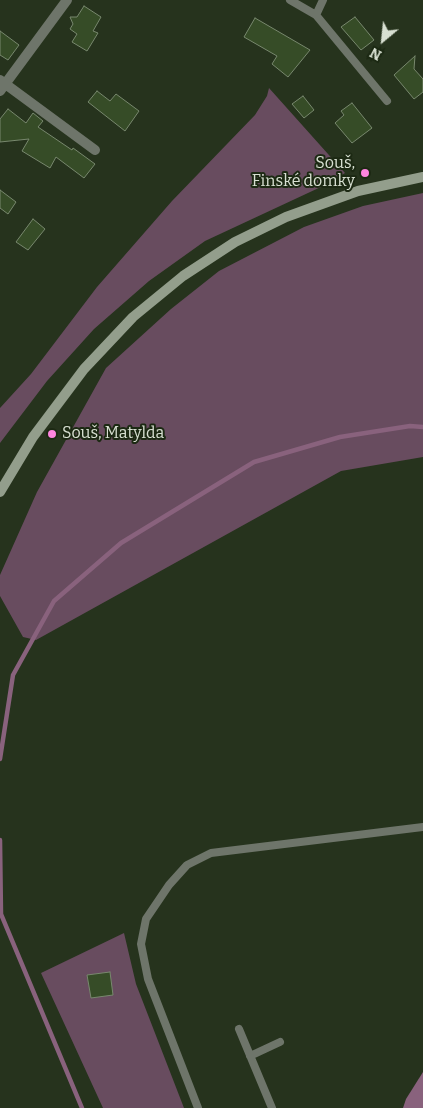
<!DOCTYPE html>
<meta charset="utf-8">
<style>
body{margin:0}
#map{position:relative;width:423px;height:1108px;overflow:hidden;background:#26331d;font-family:Bitter,serif}
canvas{display:block}
.north{position:absolute;left:358px;top:15px;width:50px;height:50px;-webkit-text-stroke:4px #1c2913;paint-order:stroke;rotate:208deg;font-size:14px;font-weight:700;line-height:20px;text-align:center;color:#d8e0d2}
.north::after{content:'';display:block;margin:auto;width:18px;height:22px;background:#d8e0d2;clip-path:polygon(50% 0,100% 100%,50% 72%,0 100%)}
</style>
<div id="map">
<canvas width="423" height="1108"></canvas>
<div class="north">N</div>
</div>
<script>
const context = document.querySelector('canvas').getContext('2d');
context.lineJoin = 'round';
function fill(path, color) {
  context.fillStyle = color;
  context.fill(path, 'evenodd');
}
function poly(rows) {
  const path = new Path2D();
  for (const r of rows) {
    path.moveTo(r[0], r[1]);
    for (let i = 2; i < r.length; i += 2) path.lineTo(r[i], r[i + 1]);
  }
  return path;
}
function stroke(path, color, width, dash) {
  context.strokeStyle = color;
  context.lineWidth = width;
  context.lineCap = dash ? 'butt' : 'round';
  context.setLineDash(dash || []);
  context.stroke(path);
}
function write(font, color, halo, rows, align = 'center') {
  context.font = font + ' Bitter,serif';
  context.lineWidth = 4;
  context.setLineDash([]);
  context.textBaseline = 'middle';
  context.strokeStyle = halo;
  context.fillStyle = color;
  for (const [text, x, y, turn = 0] of rows) {
    context.save();
    context.translate(x, y);
    context.rotate((+turn || 0) * Math.PI / 180);
    context.textAlign = isNaN(turn) ? turn : align;
    if (halo) context.strokeText(text, 0, 0);
    context.fillText(text, 0, 0);
    context.restore();
  }
}
fill(poly([
 [269,88,345,173,323,186,205,241,149,281,94,329,47,381,0,443,0,408,31,374,97,287,172,201,255,115,267,96],
 [423,193,423,457,341,471,36,640,23,637,0,596,0,575,37,492,106,368,171,309,219,271,304,227,363,206],
 [124,933,136,984,184,1108,103,1108,41,973]
]), '#684c5f');
fill(poly([
 [423,1072,423,1108,403,1108,406,1099]
]), '#89627d');
stroke(poly([
 [0,759,13,675,54,601,121,543,254,462,340,437,410,426,423,427],
 [0,840,1,914,82,1108]
]), '#89627d', 4.5);
const building = poly([
 [84,6,101,17,93,31,98,33,87,51,72,42,77,34,70,29,73,24,70,17,77,17,84,6],
 [355,17,374,40,361,50,341,27,355,17],
 [255,18,310,50,288,77,272,64,277,56,244,37,255,18],
 [0,31,19,45,8,60,0,55,0,31],
 [415,56,414,69,423,79,423,92,414,99,394,75,415,56],
 [97,91,110,101,116,94,139,111,125,131,88,102,97,91],
 [303,96,314,110,304,118,292,104,303,96],
 [352,103,372,128,352,143,335,123,344,115,341,111,352,103],
 [8,109,26,123,33,113,43,121,38,127,72,150,73,148,95,164,84,178,56,157,50,168,22,151,29,139,0,142,0,119,8,109],
 [0,190,16,202,8,214,0,208,0,190],
 [33,219,45,229,28,250,16,242,33,219],
 [110,972,113,995,91,998,87,975,110,972]
]);
fill(building, '#364c27');
stroke(building, '#78886e', 1);
stroke(poly([
 [290,0,316,15],
 [323,0,316,15,387,101],
 [239,1029,272,1108],
 [250,1056,280,1042],
 [198,1108,148,979,141,944,146,919,169,885,187,865,211,853,423,827]
]), '#6e756a', 8);
stroke(poly([
 [0,80,95,150],
 [0,91,67,0]
]), '#6e756a', 10);
stroke(poly([
 [0,492,33,437,84,369,133,317,183,276,235,242,286,217,358,191,423,177]
]), '#939e8c', 10);
for (const [x, y, r, color] of [
 [365,173,5,"#fe85df"],
 [52,434,5,"#fe85df"]
]) {
  const dot = new Path2D();
  dot.arc(x, y, r, 0, 2 * Math.PI);
  context.fillStyle = color;
  context.fill(dot);
  stroke(dot, '#1c2913', 2);
}
write('16px', '#d8e0d2', '#1c2913', [
 ["Souš,",355,164],
 ["Finské domky",355,182],
 ["Souš, Matylda",62,434,"left"]
], 'right');
</script>
